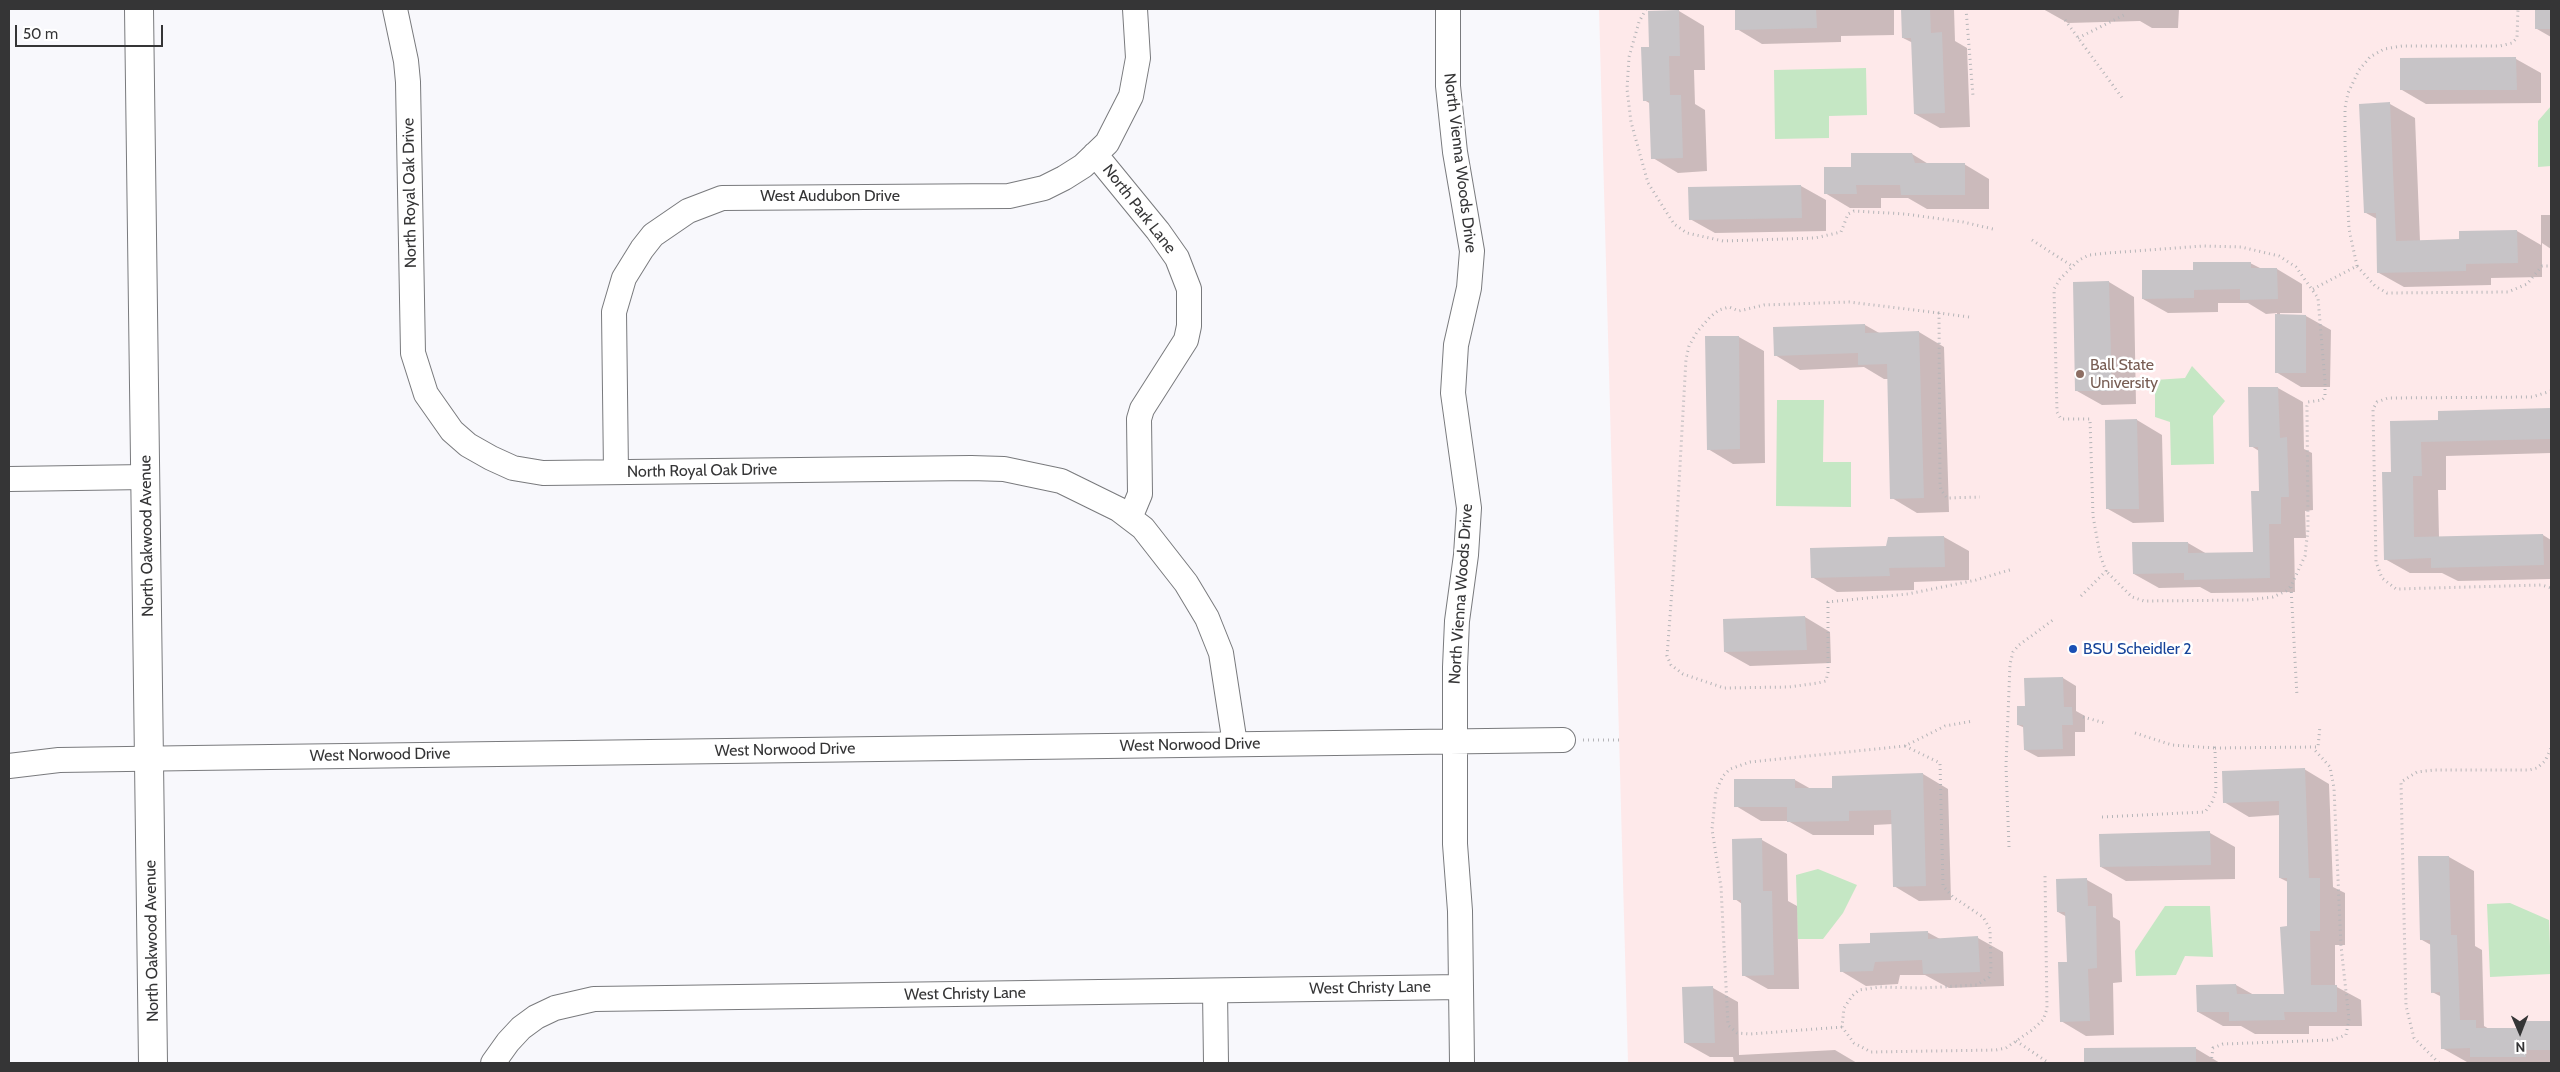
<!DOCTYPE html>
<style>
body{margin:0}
#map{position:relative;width:2560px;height:1072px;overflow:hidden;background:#f8f8fc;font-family:Cabin,sans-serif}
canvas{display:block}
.frame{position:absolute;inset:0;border:10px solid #353536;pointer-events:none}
.north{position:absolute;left:2495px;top:1007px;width:50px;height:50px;-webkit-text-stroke:4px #fff;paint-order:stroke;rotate:179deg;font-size:14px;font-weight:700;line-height:20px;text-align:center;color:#353536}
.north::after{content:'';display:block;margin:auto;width:18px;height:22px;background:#353536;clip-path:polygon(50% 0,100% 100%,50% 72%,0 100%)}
.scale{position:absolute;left:15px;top:25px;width:148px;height:22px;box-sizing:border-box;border:2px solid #353536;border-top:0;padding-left:6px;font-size:15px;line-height:18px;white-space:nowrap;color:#353536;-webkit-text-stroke:4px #fff;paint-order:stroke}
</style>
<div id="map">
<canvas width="2560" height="1072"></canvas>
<div class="frame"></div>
<div class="north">N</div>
<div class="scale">50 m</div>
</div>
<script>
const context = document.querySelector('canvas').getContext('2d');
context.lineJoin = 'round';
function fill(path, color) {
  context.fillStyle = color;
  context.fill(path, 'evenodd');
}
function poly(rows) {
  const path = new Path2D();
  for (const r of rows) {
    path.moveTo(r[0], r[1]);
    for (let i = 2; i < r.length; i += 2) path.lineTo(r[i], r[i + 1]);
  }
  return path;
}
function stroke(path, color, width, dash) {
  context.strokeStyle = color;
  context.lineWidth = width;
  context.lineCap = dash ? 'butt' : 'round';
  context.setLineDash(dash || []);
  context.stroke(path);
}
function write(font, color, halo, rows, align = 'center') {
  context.font = font + ' Cabin,sans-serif';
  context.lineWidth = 5;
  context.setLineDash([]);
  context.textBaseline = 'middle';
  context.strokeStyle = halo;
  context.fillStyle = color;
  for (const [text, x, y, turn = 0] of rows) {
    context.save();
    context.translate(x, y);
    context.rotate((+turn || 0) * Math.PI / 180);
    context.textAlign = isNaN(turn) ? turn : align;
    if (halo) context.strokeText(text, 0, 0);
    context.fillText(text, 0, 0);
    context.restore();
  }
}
fill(poly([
 [1599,9,2551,9,2551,1063,1628,1063]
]), '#fee9ea');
fill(poly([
 [1866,68,1867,115,1829,116,1829,138,1775,139,1774,70],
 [2551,106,2551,166,2538,167,2538,121],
 [2192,366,2225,401,2213,416,2214,464,2171,465,2170,422,2155,417,2155,380,2185,378],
 [1777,400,1824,400,1823,462,1851,462,1851,507,1776,506],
 [1818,869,1857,885,1843,913,1823,939,1798,939,1796,875],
 [2510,903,2549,920,2551,974,2490,977,2487,904],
 [2165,906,2210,906,2213,957,2185,956,2176,975,2136,976,2135,951]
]), '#c5e7c4');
fill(poly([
 [1736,9,1894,9,1894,35,1841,36,1841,42,1762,44,1737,29],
 [1903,9,1954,9,1955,41,1967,48,1970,127,1940,128,1915,114,1913,43,1903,38],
 [2043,9,2179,9,2178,28,2152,28,2140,21,2068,23],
 [2536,9,2551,9,2551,37,2537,29],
 [1679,11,1704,26,1705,70,1694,70,1695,104,1705,110,1707,171,1678,173,1653,158,1651,104,1644,100],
 [2401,59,2516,59,2541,73,2541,103,2426,104,2402,90],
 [2390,104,2415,118,2420,241,2460,240,2517,231,2541,245,2541,215,2551,215,2551,249,2542,243,2542,277,2491,278,2491,285,2404,287,2379,273,2377,219,2366,213],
 [1912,154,1930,165,1964,164,1989,179,1989,209,1927,209,1908,198,1881,198,1881,208,1850,208,1825,193,1852,168],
 [1801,186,1826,200,1826,231,1715,233,1690,219],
 [2250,263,2262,269,2277,269,2302,284,2302,313,2280,313,2280,316,2306,316,2331,330,2330,387,2301,387,2276,372,2277,313,2266,314,2248,303,2218,303,2218,312,2168,313,2143,299,2194,271],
 [2109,282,2134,297,2136,404,2102,405,2077,391],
 [1865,325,1881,334,1919,332,1944,347,1949,512,1917,513,1892,498,1889,379,1884,379,1864,367,1800,370,1775,355],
 [1739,337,1764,351,1765,463,1733,464,1708,449],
 [2278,388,2303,402,2304,449,2312,453,2313,510,2305,511,2306,538,2294,538,2295,592,2211,593,2200,587,2159,588,2134,574,2188,543,2207,554,2254,553,2260,492,2259,451,2251,446],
 [2551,409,2551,453,2446,456,2446,490,2438,490,2439,538,2543,535,2551,540,2551,579,2458,581,2442,573,2410,573,2385,559,2392,473,2439,422],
 [2137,420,2162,435,2164,522,2133,523,2108,509,2106,421],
 [1944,537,1969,551,1969,580,1914,582,1914,590,1837,592,1812,577,1887,547],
 [1805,617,1830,632,1831,663,1750,666,1725,652],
 [2063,678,2076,686,2076,711,2085,716,2085,732,2075,732,2075,756,2038,757,2025,750,2025,728,2018,725,2026,707],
 [2304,769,2329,784,2333,887,2345,893,2345,945,2335,945,2335,986,2361,1000,2362,1026,2309,1026,2309,1034,2255,1034,2241,1026,2223,1026,2198,1012,2236,985,2254,995,2285,995,2281,928,2289,928,2288,882,2280,878,2280,815,2249,817,2224,802],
 [1923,774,1948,789,1951,900,1919,901,1894,886,1893,824,1874,825,1874,835,1813,835,1788,821,1761,821,1736,806,1795,780,1811,789,1833,789],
 [2210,833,2235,847,2235,879,2126,881,2101,867],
 [1762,840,1787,854,1788,901,1797,906,1799,989,1768,989,1743,975,1742,904,1735,899],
 [2449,857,2474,871,2475,946,2482,950,2484,1026,2491,1030,2525,1029,2526,1022,2551,1022,2551,1063,2467,1062,2442,1048,2442,997,2432,992,2431,945,2422,940],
 [2087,880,2112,894,2113,917,2120,921,2122,982,2113,983,2114,1035,2086,1036,2061,1021,2068,963,2067,917,2058,912],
 [1927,932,1940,939,1978,938,2003,952,2004,986,1949,988,1925,975,1900,975,1898,984,1866,986,1841,971,1872,944],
 [1684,988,1713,988,1738,1002,1739,1055,1835,1050,1857,1063,1734,1063,1733,1057,1710,1057,1685,1043],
 [2195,1048,2220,1063,2086,1063,2086,1049]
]), '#0003');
fill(poly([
 [1735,9,1816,9,1817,28,1735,30],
 [1901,9,1930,9,1931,33,1942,32,1945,113,1914,114,1911,38,1902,38],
 [2535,9,2551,9,2551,29,2535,29],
 [1679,10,1680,56,1669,56,1670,95,1681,95,1683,158,1651,159,1649,101,1643,101,1641,47,1649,47,1648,11],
 [2516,57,2517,90,2400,90,2400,58],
 [2390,102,2396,241,2459,239,2459,231,2517,230,2518,263,2466,264,2466,271,2377,273,2376,213,2364,213,2359,104],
 [1851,153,1912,153,1915,163,1965,163,1965,195,1901,195,1900,185,1856,185,1857,194,1824,194,1824,167,1851,167],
 [1801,185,1802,218,1689,220,1688,187],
 [2193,262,2251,262,2251,268,2277,268,2278,299,2240,300,2240,289,2194,290,2194,298,2142,299,2142,270,2193,270],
 [2109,281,2112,391,2075,391,2073,282],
 [2275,314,2306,315,2306,373,2275,373],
 [1865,324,1865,333,1919,331,1924,498,1890,499,1887,364,1858,365,1858,353,1774,356,1773,327],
 [1705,336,1739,336,1740,449,1707,450],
 [2248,387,2278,387,2280,438,2287,437,2289,497,2281,497,2281,524,2269,524,2270,578,2184,580,2184,573,2133,574,2132,542,2188,542,2188,553,2253,552,2251,491,2259,491,2258,447,2249,447],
 [2551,408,2551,439,2421,442,2422,476,2413,476,2414,537,2543,534,2544,565,2431,568,2431,558,2384,560,2382,472,2391,472,2390,421,2438,420,2438,411],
 [2137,419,2139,509,2106,509,2105,420],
 [1944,536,1945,567,1889,568,1890,576,1811,578,1810,548,1886,546,1888,537],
 [1805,616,1807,650,1724,652,1723,619],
 [2063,677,2064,707,2072,707,2073,725,2062,725,2063,749,2024,750,2023,725,2017,725,2017,706,2025,706,2024,678],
 [2305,768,2309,878,2320,878,2320,931,2310,931,2311,985,2337,985,2337,1012,2284,1012,2285,1020,2229,1021,2229,1012,2197,1012,2196,985,2236,984,2237,994,2284,994,2280,927,2287,926,2287,878,2279,878,2279,801,2223,803,2222,771],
 [1923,773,1926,886,1893,887,1891,810,1849,811,1849,821,1787,822,1787,807,1734,807,1734,779,1795,779,1795,788,1832,788,1832,776],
 [2210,831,2211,865,2100,867,2099,834],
 [1762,838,1763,891,1772,891,1774,975,1742,976,1741,900,1733,900,1732,839],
 [2418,856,2449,856,2451,935,2457,935,2460,1020,2476,1020,2476,1028,2524,1028,2524,1021,2551,1021,2551,1050,2526,1050,2526,1057,2470,1057,2470,1048,2441,1049,2440,992,2431,993,2430,940,2420,940],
 [2087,878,2088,906,2096,906,2097,968,2088,969,2090,1021,2060,1022,2058,962,2067,962,2065,912,2057,912,2056,879],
 [1928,931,1928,939,1978,936,1980,972,1923,974,1922,960,1875,962,1873,971,1840,972,1839,944,1870,943,1870,933],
 [1713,986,1715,1043,1684,1043,1682,987],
 [2196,1047,2196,1063,2084,1063,2084,1048]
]), '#c7c4c7');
const street = poly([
 [395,9,406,61,408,82,413,353,426,394,452,431,468,445,491,458,513,468,543,473,971,468,1004,469,1061,481,1118,509,1143,528,1186,583,1207,618,1221,653,1235,744],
 [1448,9,1448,86,1455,152,1472,251,1469,288,1456,345,1453,393,1469,508,1466,555,1457,621,1455,667,1455,844,1460,911,1462,1063],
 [1095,154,1158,231,1177,258,1189,289,1189,326,1186,340,1142,409,1139,419,1140,494,1130,518],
 [616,472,614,312,624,278,642,249,653,235,688,211,722,198,1009,196,1044,188,1064,178,1083,166,1107,143,1131,96,1138,58,1135,9],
 [9,479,146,477],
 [9,766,59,760,194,758,1563,740],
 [1215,991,1216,1063],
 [493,1063,508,1042,521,1028,536,1017,555,1008,594,999,1461,987]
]);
const secondary = poly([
 [139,9,153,1063]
]);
stroke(street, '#797a7d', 26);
stroke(secondary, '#797a7d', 30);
stroke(poly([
 [1646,9,1639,22,1629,57,1627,89,1631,122,1648,183,1674,224,1687,233,1723,241,1815,238,1841,232,1848,214,1854,211,1905,214,1963,222,1993,229],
 [1966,9,1973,96],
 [2065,20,2123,99],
 [2078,38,2126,14],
 [2032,240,2072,266],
 [2357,266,2349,229,2345,143,2345,108,2348,93,2359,70,2370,57,2384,49,2402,46,2500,46,2512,43,2517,38,2518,9],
 [2313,289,2357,266,2375,286,2387,293,2508,292,2527,284,2542,266,2551,266],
 [1939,313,1849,302,1764,305,1739,311,1729,307,1719,310,1710,317,1697,332,1689,346,1686,359,1676,537,1667,656,1671,665,1683,674,1724,688,1789,687,1818,683,1826,681,1828,672,1828,602,1908,594,1976,580,2013,569],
 [1969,317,1939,313,1940,484,1941,490,1947,498,1980,497],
 [2551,391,2532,397,2388,398,2377,402,2373,409,2376,562,2382,578,2396,589,2542,585,2551,588],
 [2291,587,2297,696],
 [2081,596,2106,571,2100,555,2093,516,2090,419,2061,419,2057,412,2054,289,2060,279,2079,260,2089,255,2108,253,2203,246,2241,247,2279,256,2296,267,2318,298,2325,382,2325,397,2322,400,2308,402,2307,406,2308,529,2305,556,2291,586,2286,591,2273,597,2249,600,2144,601,2132,597,2106,571],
 [2083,717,2105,723],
 [2135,733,2172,745,2215,748],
 [1583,740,1619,740],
 [1905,746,1940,763,1943,886,1953,897,1983,917,1990,929,1991,970,1989,977,1977,985,1921,988,1880,987,1859,990,1852,996,1844,1008,1843,1018,1842,1027,1854,1043,1871,1052,1996,1050,2006,1048,2032,1030,2043,1020,2047,1009,2045,876],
 [2102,817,2205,812,2212,802,2216,791,2215,748,2318,747,2320,726],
 [2009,847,2006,766,2010,664,2013,652,2019,645,2053,620],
 [1842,1027,1750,1034,1737,1033,1728,1025,1721,887,1712,829,1716,791,1723,776,1730,769,1750,762,1905,746,1945,726,1973,721],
 [2016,1041,2049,1063],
 [2211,1063,2213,1048,2223,1044,2332,1040,2346,1035,2349,1019,2341,946,2334,788,2330,767,2313,748],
 [2439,1063,2414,1038,2406,1006,2401,782,2417,772,2434,770,2529,770,2537,768,2545,761,2551,748]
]), '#b5b5b8', 3, [1, 4]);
stroke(street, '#fff', 24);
stroke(secondary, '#fff', 28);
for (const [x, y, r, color] of [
 [2080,374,5,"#8d6e63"],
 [2073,649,5,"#1a4fb4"]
]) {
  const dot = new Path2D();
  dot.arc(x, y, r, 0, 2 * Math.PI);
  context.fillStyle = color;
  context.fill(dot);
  stroke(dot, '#fff', 2);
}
write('16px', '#353536', '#fff', [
 ["North Vienna Woods Drive",1460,163,83],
 ["North Royal Oak Drive",410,193,-91],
 ["West Audubon Drive",830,196],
 ["North Park Lane",1139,209,52],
 ["North Royal Oak Drive",702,471,-1],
 ["North Oakwood Avenue",147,536,-91],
 ["North Vienna Woods Drive",1461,594,-86],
 ["West Norwood Drive",1190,745,-1],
 ["West Norwood Drive",785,750,-1],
 ["West Norwood Drive",380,755,-1],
 ["North Oakwood Avenue",152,941,-91],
 ["West Christy Lane",1370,988,-1],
 ["West Christy Lane",965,994,-1]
]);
write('16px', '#785e54', '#fff', [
 ["Ball State",2090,365],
 ["University",2090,383]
], 'left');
write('16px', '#164399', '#fff', [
 ["BSU Scheidler 2",2083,649]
], 'left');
</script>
